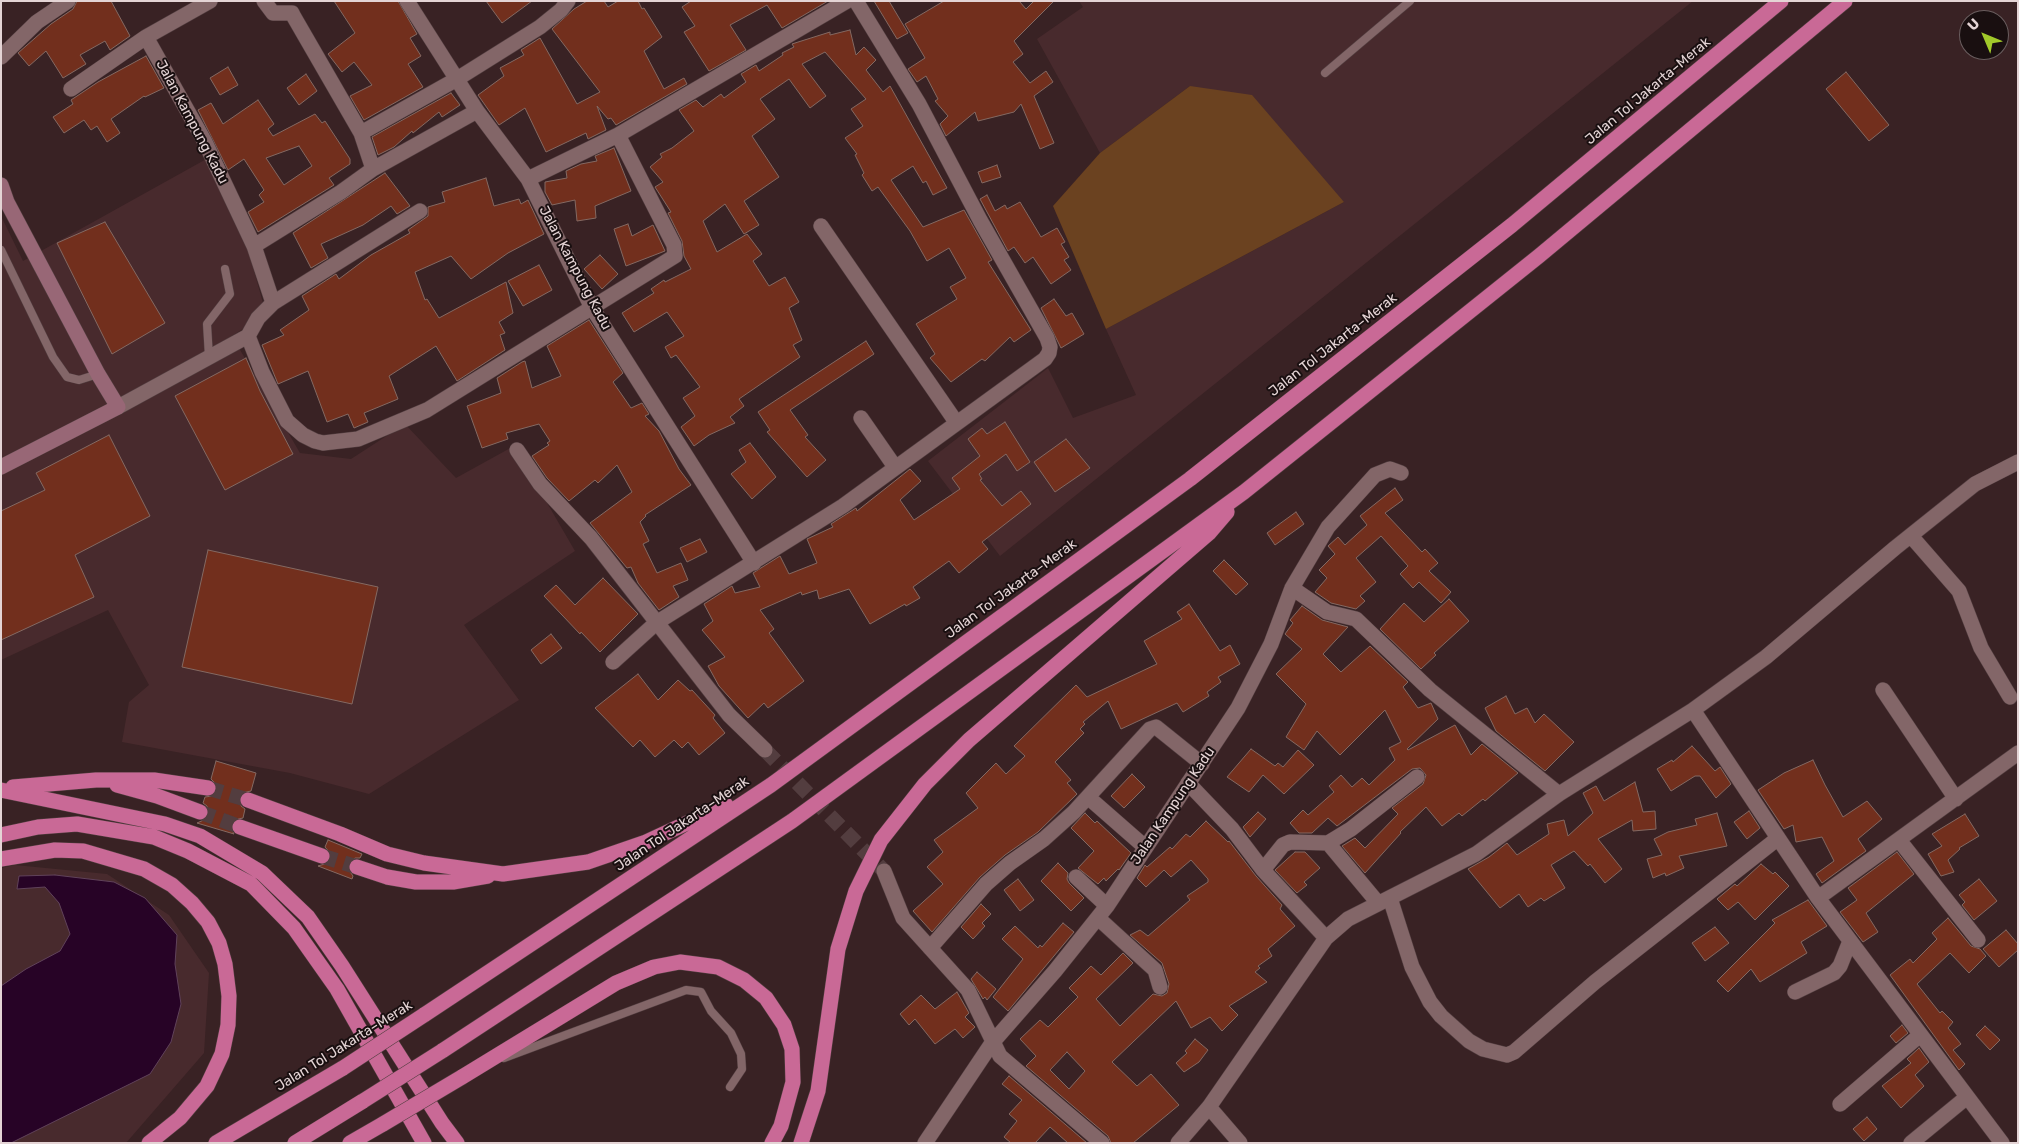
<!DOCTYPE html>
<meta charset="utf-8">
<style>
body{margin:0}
#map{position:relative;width:2019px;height:1144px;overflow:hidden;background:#392224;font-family:Rubik,sans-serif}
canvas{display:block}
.frame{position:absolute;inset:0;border:2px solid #e4d4d5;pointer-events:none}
.north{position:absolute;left:1959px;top:10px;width:50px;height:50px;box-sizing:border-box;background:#190f10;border:1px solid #6a5e5f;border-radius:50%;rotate:315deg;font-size:14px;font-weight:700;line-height:20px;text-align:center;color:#e4d4d5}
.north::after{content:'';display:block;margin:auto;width:18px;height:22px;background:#a1c92a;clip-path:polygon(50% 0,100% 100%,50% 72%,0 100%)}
</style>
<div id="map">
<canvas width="2019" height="1144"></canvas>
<div class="frame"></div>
<div class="north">U</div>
</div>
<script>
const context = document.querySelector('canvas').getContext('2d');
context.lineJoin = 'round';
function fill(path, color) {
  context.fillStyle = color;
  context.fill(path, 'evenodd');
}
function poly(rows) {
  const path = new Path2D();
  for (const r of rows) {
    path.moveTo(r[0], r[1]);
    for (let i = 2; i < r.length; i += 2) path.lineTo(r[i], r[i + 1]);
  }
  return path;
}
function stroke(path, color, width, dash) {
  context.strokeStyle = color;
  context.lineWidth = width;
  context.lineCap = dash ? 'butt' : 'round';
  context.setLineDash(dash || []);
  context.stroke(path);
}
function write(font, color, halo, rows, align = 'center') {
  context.font = font + ' Rubik,sans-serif';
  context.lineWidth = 4;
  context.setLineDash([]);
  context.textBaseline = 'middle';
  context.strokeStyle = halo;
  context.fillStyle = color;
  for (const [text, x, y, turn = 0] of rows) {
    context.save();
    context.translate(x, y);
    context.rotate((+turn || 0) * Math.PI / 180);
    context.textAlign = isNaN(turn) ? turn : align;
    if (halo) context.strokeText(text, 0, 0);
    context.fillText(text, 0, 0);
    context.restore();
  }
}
fill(poly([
 [1079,1,1693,1,1000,556,928,461,1048,368,1073,418,1136,395,1106,329,1344,202,1190,86,1100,153,1037,39,1083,7],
 [210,157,239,216,266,314,232,336,300,453,351,459,405,424,456,478,514,446,575,551,464,625,519,700,369,794,290,773,122,742,129,702,149,685,108,610,1,660,1,216,23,261],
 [15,865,107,874,169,915,209,973,204,1053,126,1143,1,1143,1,868]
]), '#482a2d');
fill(poly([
 [1190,86,1252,95,1344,202,1106,329,1053,206,1100,153]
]), '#6b4220');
const water = poly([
 [55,875,114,882,145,898,177,935,175,964,181,1004,171,1042,150,1074,11,1143,1,1143,1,986,26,969,60,951,70,934,59,903,45,887,17,889,19,876,55,875]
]);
fill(water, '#270326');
stroke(water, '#60425a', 1);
const building = poly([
 [77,1,111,1,130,36,110,50,105,41,80,55,86,64,63,78,46,51,29,66,18,53,51,24,73,9,77,1],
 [334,1,398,1,417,34,410,38,421,56,408,64,423,87,364,120,350,96,372,85,354,62,342,72,328,54,355,33,334,1],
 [486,1,532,1,502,23,486,1],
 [587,1,604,1,608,7,618,1,638,1,642,9,644,8,662,37,644,51,664,89,684,78,687,84,616,125,611,118,608,119,597,106,606,130,588,139,586,133,546,152,525,108,499,125,478,95,504,76,500,68,524,55,521,50,540,38,577,104,600,92,552,29,574,9,587,1],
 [691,1,828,1,782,28,767,5,730,25,746,50,709,71,684,32,695,26,682,7,691,1],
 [874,1,889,1,908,33,897,39,874,1],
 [944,1,1019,1,1026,9,1034,1,1054,1,1014,41,1023,54,1013,62,1030,83,1046,71,1053,82,1034,96,1054,143,1040,149,1021,104,1014,112,978,121,975,112,946,136,940,124,948,116,935,101,938,99,926,76,917,82,908,69,925,58,905,24,944,1],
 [850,30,856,55,864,47,876,60,866,70,883,92,890,86,947,188,933,195,926,181,923,183,913,166,891,180,923,227,964,210,992,260,988,262,1031,330,1014,342,1010,337,985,361,982,359,951,382,930,358,935,354,916,324,957,299,950,287,966,278,949,248,927,261,910,231,878,187,872,191,862,175,864,173,855,155,857,154,845,138,863,126,851,109,866,99,825,52,802,64,826,96,810,108,789,79,760,99,775,119,752,136,779,177,744,201,759,225,744,234,725,204,703,221,717,252,747,234,762,254,753,261,769,286,785,277,799,302,789,308,802,340,793,345,800,357,739,399,744,406,730,417,735,423,709,435,694,446,681,427,695,416,683,398,700,387,676,355,671,358,665,347,684,336,667,312,634,332,622,313,654,293,651,289,664,280,665,282,691,269,684,256,682,241,668,213,671,212,655,187,663,182,650,167,662,157,660,154,672,148,694,131,679,110,696,100,703,107,721,94,724,98,746,82,741,74,756,65,759,71,783,55,782,53,794,47,792,44,795,43,830,32,830,35,850,30],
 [146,56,164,88,145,97,144,96,111,119,120,133,107,142,97,126,91,130,84,120,64,133,53,117,73,104,71,100,98,82,146,56],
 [228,67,238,85,220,95,210,78,228,67],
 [1846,72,1889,125,1869,141,1826,89,1846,72],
 [306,74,317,91,299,105,287,88,306,74],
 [451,93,460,105,442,117,439,112,413,133,412,131,394,147,378,155,372,137,451,93],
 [258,100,274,124,268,129,273,136,315,114,322,123,325,121,350,159,350,164,329,178,334,185,258,232,248,212,264,202,259,195,264,190,244,159,228,170,198,110,211,103,223,124,258,100],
 [299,146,312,166,284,185,266,158,299,146],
 [614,148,631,191,595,206,596,218,577,221,575,200,552,205,545,192,545,182,567,178,566,171,581,164,597,161,595,156,614,148],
 [997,165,1001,177,982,183,978,172,997,165],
 [385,173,410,206,397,214,391,206,363,225,321,244,328,258,311,268,293,233,385,173],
 [486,178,494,206,519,199,521,204,528,200,544,234,508,253,471,279,451,256,415,272,425,300,427,299,439,318,506,282,513,313,499,322,505,333,500,335,505,350,457,381,436,346,389,376,398,399,364,413,368,422,354,428,348,414,327,422,308,371,278,384,262,345,284,335,280,330,309,310,302,296,336,274,339,279,371,255,410,233,408,230,428,216,428,207,445,202,442,192,486,178],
 [987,195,995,211,1005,205,1007,209,1020,202,1041,237,1057,228,1065,242,1061,244,1069,257,1064,260,1071,270,1051,284,1033,257,1025,263,1014,247,1008,251,980,199,987,195],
 [105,222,165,323,112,354,57,243,105,222],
 [628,224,632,236,653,225,665,251,626,266,614,229,628,224],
 [600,255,618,274,602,289,584,269,600,255],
 [539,265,552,290,523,306,508,281,539,265],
 [1054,299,1066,316,1072,313,1084,334,1061,348,1041,308,1054,299],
 [589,320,623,373,613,382,631,408,642,403,649,414,645,416,659,431,679,469,691,485,645,515,646,516,640,522,649,541,643,544,657,573,681,563,688,580,673,586,679,597,659,610,638,583,631,567,627,568,590,523,632,492,617,465,598,483,595,480,569,501,547,478,532,456,549,445,547,443,550,441,539,424,506,433,508,439,482,448,467,406,501,393,497,378,522,362,525,361,532,388,561,376,547,346,589,320],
 [866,341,874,354,790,410,808,435,805,437,826,460,807,477,767,432,770,430,758,412,866,341],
 [246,358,260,391,293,454,225,490,175,396,246,358],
 [1005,422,1030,462,1017,471,1006,454,979,474,982,479,980,480,1002,506,1021,491,1031,504,982,542,988,549,959,573,949,561,913,587,920,598,906,606,905,604,870,624,849,589,819,599,817,590,802,595,801,592,760,610,774,629,769,633,804,681,768,708,764,703,748,718,719,686,708,666,725,657,702,630,713,621,704,604,732,586,735,593,760,587,753,573,780,556,789,574,817,563,807,539,833,527,831,524,856,508,857,511,910,469,921,481,900,500,914,520,960,489,952,478,980,456,968,439,982,428,987,434,1005,422],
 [109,435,150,516,75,555,94,597,1,640,1,511,45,490,36,473,109,435],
 [1066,439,1090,468,1055,492,1034,462,1066,439],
 [750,443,776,477,752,499,731,474,746,462,739,450,750,443],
 [1395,488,1403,500,1385,513,1422,552,1425,549,1438,563,1429,571,1451,592,1441,603,1419,582,1413,588,1400,574,1408,566,1381,536,1356,558,1376,582,1360,596,1365,601,1356,609,1331,603,1315,592,1327,578,1319,570,1335,554,1328,546,1338,537,1345,545,1367,525,1360,516,1395,488],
 [1296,512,1304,524,1275,545,1267,533,1296,512],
 [700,539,707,552,687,562,680,548,700,539],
 [208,550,378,587,352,704,182,667,208,550],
 [1224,560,1248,584,1236,595,1213,571,1224,560],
 [603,578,638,614,600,652,581,632,580,634,544,596,556,585,575,605,603,578],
 [1449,599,1469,621,1434,653,1436,655,1421,669,1380,629,1404,603,1424,622,1449,599],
 [1189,604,1220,651,1230,645,1240,664,1218,677,1221,682,1207,692,1209,696,1183,712,1177,703,1121,729,1108,701,1083,722,1085,724,1080,729,1084,733,1055,762,1071,780,1067,783,1077,794,1038,832,1005,855,980,877,932,932,913,911,943,884,927,867,943,852,934,840,978,808,966,793,996,763,1006,774,1025,756,1014,746,1076,685,1087,697,1157,664,1144,641,1182,619,1177,612,1189,604],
 [1302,606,1322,620,1348,627,1323,654,1341,672,1370,646,1408,682,1403,687,1418,708,1431,703,1438,719,1407,749,1408,750,1455,725,1471,755,1482,744,1518,773,1485,801,1483,799,1462,816,1459,813,1442,826,1426,807,1400,832,1401,833,1365,873,1342,846,1355,838,1365,848,1398,814,1392,808,1423,784,1426,775,1420,768,1412,769,1337,826,1328,818,1312,833,1299,833,1290,823,1303,810,1308,815,1334,792,1329,786,1341,775,1352,787,1362,778,1369,785,1395,760,1389,748,1401,742,1385,710,1340,755,1317,731,1304,750,1286,737,1306,704,1276,674,1302,649,1285,634,1293,623,1290,620,1302,606],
 [551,634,562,648,541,664,531,650,551,634],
 [638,674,658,700,678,680,690,691,692,690,715,715,713,718,725,733,699,755,688,742,682,748,674,740,655,757,640,740,633,747,595,708,638,674],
 [1506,696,1515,714,1527,708,1535,723,1544,714,1574,742,1545,771,1496,731,1485,708,1506,696],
 [1692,746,1715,771,1720,767,1731,784,1716,798,1700,776,1695,776,1671,791,1657,769,1672,760,1673,762,1692,746],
 [1251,749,1275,766,1278,763,1283,767,1298,750,1314,765,1284,794,1263,775,1249,792,1227,777,1251,749],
 [1813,760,1825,785,1843,817,1867,801,1882,819,1858,839,1866,851,1822,883,1816,874,1834,861,1822,837,1796,842,1793,825,1784,829,1758,790,1784,773,1813,760],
 [216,761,256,773,251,791,242,793,239,797,241,806,245,809,243,818,234,820,231,823,231,829,234,834,197,823,206,819,209,815,207,806,203,803,205,797,212,796,217,790,216,784,211,779,216,761],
 [1132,774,1145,787,1124,808,1111,796,1132,774],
 [1635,782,1643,812,1655,811,1656,829,1633,831,1632,820,1598,839,1622,869,1605,883,1590,864,1588,866,1574,851,1551,865,1565,888,1544,901,1541,898,1528,907,1519,894,1500,908,1468,869,1489,857,1507,843,1517,855,1549,834,1547,824,1564,820,1568,836,1593,813,1583,793,1596,786,1604,801,1635,782],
 [1749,811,1760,828,1747,839,1734,822,1749,811],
 [1258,812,1266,819,1250,837,1243,827,1258,812],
 [1085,813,1095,823,1097,821,1131,853,1119,870,1118,869,1106,881,1104,878,1098,884,1078,868,1094,851,1071,828,1085,813],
 [1717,813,1727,846,1679,856,1684,868,1666,876,1665,873,1653,878,1647,859,1662,855,1654,839,1668,832,1697,825,1695,819,1717,813],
 [1965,814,1979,836,1959,848,1960,849,1948,860,1954,872,1941,876,1928,854,1942,846,1932,834,1965,814],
 [1206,821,1228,842,1229,841,1256,876,1282,905,1280,909,1295,926,1268,949,1272,956,1258,966,1260,968,1255,972,1267,982,1229,1006,1238,1015,1222,1031,1210,1017,1191,1028,1176,1001,1112,1062,1137,1086,1151,1074,1179,1105,1133,1143,1111,1143,1108,1136,1026,1066,1036,1056,1020,1039,1040,1020,1048,1027,1078,997,1069,988,1091,966,1101,975,1123,953,1133,963,1096,999,1120,1026,1153,994,1162,996,1167,993,1169,984,1162,963,1130,935,1140,930,1148,936,1190,900,1187,896,1208,882,1208,879,1191,860,1171,877,1164,870,1146,887,1137,878,1145,865,1147,867,1170,847,1172,849,1186,834,1190,837,1206,821],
 [1067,1052,1085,1071,1069,1089,1050,1070,1067,1052],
 [328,840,362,854,360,858,355,858,348,864,348,869,353,876,352,879,318,866,328,863,331,860,331,854,325,847,328,840],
 [1295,852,1305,852,1320,868,1304,882,1307,885,1297,893,1275,870,1295,852],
 [1897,852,1914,874,1866,913,1878,932,1863,942,1840,912,1857,900,1848,888,1897,852],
 [1058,863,1068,873,1067,879,1069,883,1084,898,1071,911,1041,881,1058,863],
 [1761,864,1773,874,1775,872,1789,886,1755,920,1738,902,1728,910,1717,899,1735,884,1737,886,1761,864],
 [1018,879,1034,900,1020,911,1004,890,1018,879],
 [1979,879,1997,901,1974,920,1962,905,1965,902,1959,895,1979,879],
 [1808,900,1827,926,1801,942,1807,953,1760,982,1751,969,1728,992,1717,981,1775,923,1772,920,1808,900],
 [981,904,991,914,982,923,985,926,973,939,961,927,981,904],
 [1948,918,1971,946,1980,949,1986,956,1969,973,1950,953,1917,984,1940,1013,1942,1011,1953,1022,1948,1028,1961,1044,1953,1050,1965,1064,1959,1070,1890,975,1910,959,1913,963,1937,939,1932,933,1948,918],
 [1063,923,1074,932,1008,1011,993,997,1023,959,1002,939,1015,926,1038,948,1040,945,1042,947,1063,923],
 [1715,927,1729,943,1705,961,1692,943,1715,927],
 [2006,930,2018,944,2018,950,1999,967,1983,949,2006,930],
 [977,972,996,989,987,1000,985,997,983,999,971,979,977,972],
 [957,992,969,1013,965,1017,975,1027,963,1038,955,1029,935,1044,915,1019,909,1025,900,1014,921,995,935,1009,957,992],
 [1902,1025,1908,1033,1896,1043,1890,1036,1902,1025],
 [1985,1026,2000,1040,1990,1050,1976,1035,1985,1026],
 [1195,1039,1208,1050,1199,1062,1184,1072,1176,1063,1187,1053,1185,1051,1195,1039],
 [1919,1048,1929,1062,1915,1075,1924,1086,1901,1108,1882,1086,1911,1063,1907,1059,1919,1048],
 [1009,1076,1087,1143,1068,1143,1050,1127,1035,1143,1011,1143,1004,1137,1017,1121,1009,1114,1022,1100,1002,1084,1009,1076],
 [1867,1117,1877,1129,1864,1141,1853,1129,1867,1117]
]);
fill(building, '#722f1d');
stroke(building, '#846962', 1);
stroke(poly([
 [765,750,884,871]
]), '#533d3f', 15, [15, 8]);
stroke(poly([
 [208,788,248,800],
 [200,812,240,827],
 [322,856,357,867]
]), '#533d3f', 15, [15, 8]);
const lane = poly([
 [1325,73,1410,1],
 [1,250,53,357,67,377,79,380,98,374],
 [209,357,207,324,230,294,225,269],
 [504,1058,686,990,701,992,711,1011,731,1033,741,1054,742,1069,730,1087]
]);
const street = poly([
 [264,1,273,13,292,13,294,17,361,133,373,169],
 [407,1,477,111,528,179,591,306,754,563],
 [146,37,205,142,254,246,273,303],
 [1,57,37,22,68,1],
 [71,89,146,37,210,1],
 [361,133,457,79,540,27,561,10,568,1],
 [528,179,618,135,847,1],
 [821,226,956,422],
 [254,246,341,192,373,169,477,111],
 [248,336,262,372,287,421,303,435,315,441,323,443,358,439,427,410,675,256,674,245,618,135],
 [118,407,248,336,258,318,273,303,420,211],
 [861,418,895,467],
 [517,450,540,484,591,538,729,715,765,750],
 [1911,536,1959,591,1981,648,2010,697],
 [1292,588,1327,612,1356,619,1430,690,1559,794],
 [613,662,656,623,843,506,1045,359,1049,353,1050,347,1047,338,980,220,919,104,856,1],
 [1883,690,1956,799],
 [1693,710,1818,898,2002,1143],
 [1188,783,1232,829,1263,870,1326,938],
 [1089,798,1145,847],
 [1899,840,1978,940],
 [1328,843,1378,903],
 [1263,870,1283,845,1290,842,1328,843,1351,829,1417,777],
 [884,871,903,918,968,990,1000,1056,1102,1143],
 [1076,877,1107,906],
 [1390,898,1412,967,1430,1002,1441,1016,1469,1041,1483,1049,1507,1055,1514,1052,1595,982,1777,839],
 [1818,898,2018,753],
 [1098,918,1155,970,1160,987],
 [930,948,986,884,1010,863,1044,839,1074,812,1150,729,1156,727,1202,764],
 [1795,992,1834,973,1840,966,1850,941],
 [1840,1104,1920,1035],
 [1209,1107,1240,1143],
 [925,1143,992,1043,1055,971,1107,906,1238,708,1271,644,1292,588,1328,527,1375,475,1390,469,1401,473],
 [1178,1143,1209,1107,1326,938,1348,919,1476,854,1559,794,1693,710,1766,657,1895,548,1975,484,2018,462],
 [1911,1143,1967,1097]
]);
const secondary = poly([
 [1,185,7,202,98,374,118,407,1,467]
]);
const highway = poly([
 [117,785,157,796,200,812],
 [13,787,96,780,154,780,208,788],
 [1,790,165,824,200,836,262,873,308,917,342,966,442,1123,457,1143],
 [248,800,340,834,387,854,424,863,503,874,588,862,646,842,726,805],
 [240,827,322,856],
 [1,835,38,827,77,824,154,837,188,851,251,884,294,928,337,989,424,1143],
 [1,859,55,850,83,851,144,869,172,885,192,903,208,922,219,943,225,964,229,996,228,1025,222,1054,207,1086,180,1118,149,1143],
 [357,867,387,877,416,882,453,882,488,876],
 [424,1015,771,785,1190,479,1512,225,1781,1],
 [442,1051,792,821,1244,492,1539,256,1845,1],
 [462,1077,616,983,654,967,680,962,718,967,744,980,766,998,784,1025,792,1049,793,1082,781,1126,772,1143],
 [216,1143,343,1068],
 [295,1143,363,1101],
 [350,1143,383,1124],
 [801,1143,818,1091,838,949,856,891,881,840,925,784,969,740,1209,533,1227,512]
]);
stroke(lane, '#533f41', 9);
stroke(street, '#533f41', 16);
stroke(secondary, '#533f41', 16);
stroke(highway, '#533f41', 16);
stroke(lane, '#836668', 8);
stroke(street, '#836668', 15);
stroke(secondary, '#986776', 15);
stroke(highway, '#c96996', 15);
const highwayBridge = poly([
 [343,1068,424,1015],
 [363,1101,442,1051],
 [383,1124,462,1077]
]);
stroke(highwayBridge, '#533f41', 16, []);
stroke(highwayBridge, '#c96996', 15);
write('14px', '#e4d4d5', '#190f10', [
 ["Jalan Tol Jakarta–Merak",1648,91,-40],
 ["Jalan Kampung Kadu",192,122,62],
 ["Jalan Kampung Kadu",575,268,62],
 ["Jalan Tol Jakarta–Merak",1333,345,-38],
 ["Jalan Tol Jakarta–Merak",1011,589,-36],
 ["Jalan Kampung Kadu",1173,806,-56],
 ["Jalan Tol Jakarta–Merak",682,824,-34],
 ["Jalan Tol Jakarta–Merak",344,1046,-32]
]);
</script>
